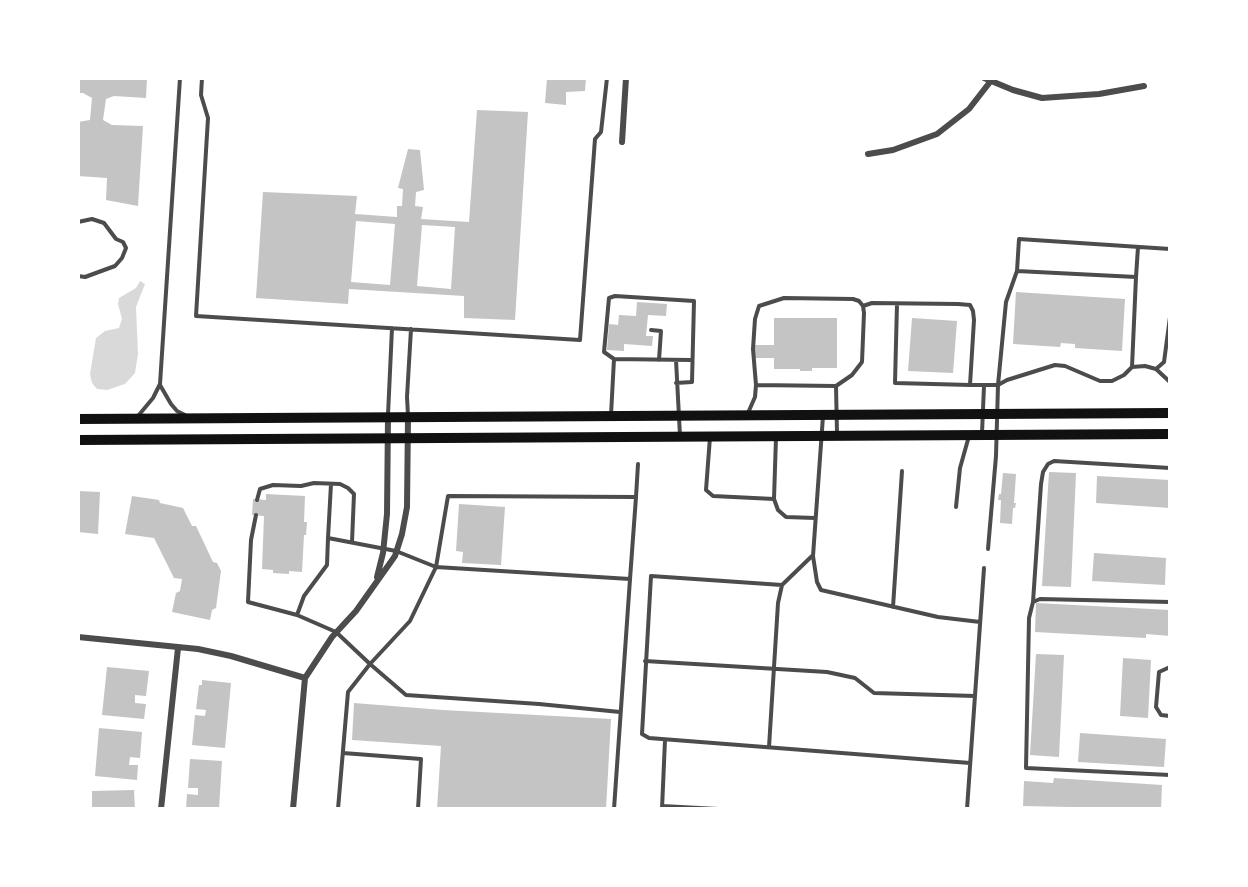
<!DOCTYPE html>
<style>
body{margin:0}
#map{position:relative;width:1248px;height:887px;overflow:hidden;background:#fff;font-family:Figtree,sans-serif}
canvas{display:block}
.frame{position:absolute;inset:0;border:80px solid #fff;pointer-events:none}
</style>
<div id="map">
<canvas width="1248" height="887"></canvas>
<div class="frame"></div>
</div>
<script>
const context = document.querySelector('canvas').getContext('2d');
context.lineJoin = 'round';
function fill(path, color) {
  context.fillStyle = color;
  context.fill(path, 'evenodd');
}
function poly(rows) {
  const path = new Path2D();
  for (const r of rows) {
    path.moveTo(r[0], r[1]);
    for (let i = 2; i < r.length; i += 2) path.lineTo(r[i], r[i + 1]);
  }
  return path;
}
function stroke(path, color, width, dash) {
  context.strokeStyle = color;
  context.lineWidth = width;
  context.lineCap = dash ? 'butt' : 'round';
  context.setLineDash(dash || []);
  context.stroke(path);
}
fill(poly([
 [140,281,145,284,136,307,138,354,135,373,125,384,107,390,97,389,92,383,90,374,96,338,105,331,119,328,122,319,118,304,119,298,136,288]
]), '#d9d9d9');
fill(poly([
 [78,78,147,78,146,98,114,96,106,99,103,120,112,125,143,126,138,206,106,200,107,178,78,176,78,122,90,120,92,98,83,93,78,93],
 [547,78,586,78,585,91,566,92,566,105,545,103],
 [477,110,528,112,515,320,464,318,464,296,349,289,348,304,256,298,263,192,357,196,355,214,397,217,397,206,402,206,403,189,398,188,408,149,420,150,424,190,416,192,415,206,423,207,421,219,469,222],
 [356,221,395,224,390,285,351,282],
 [422,225,455,227,451,289,417,286],
 [1016,292,1125,299,1122,351,1075,348,1075,344,1061,343,1060,347,1013,344],
 [637,302,667,304,666,316,648,315,646,336,653,336,652,346,624,344,624,351,607,350,609,324,618,325,619,315,636,316],
 [774,318,837,318,837,368,812,368,812,371,800,371,800,369,774,369,774,358,755,358,755,345,774,345],
 [912,318,957,321,953,373,908,371],
 [1049,472,1076,473,1071,587,1042,586],
 [1003,473,1016,474,1014,503,1016,503,1015,508,1013,508,1012,524,1000,523,1001,500,998,500,999,494,1001,494],
 [1097,476,1170,480,1170,508,1096,503],
 [78,491,100,492,98,534,78,532],
 [266,494,305,496,304,522,307,522,306,535,304,535,302,572,289,571,289,574,273,573,273,570,262,569,264,516,252,515,253,499,266,500],
 [132,496,159,500,160,503,183,508,192,526,196,526,213,562,217,563,221,571,216,608,212,610,210,620,172,612,176,593,180,591,182,579,174,578,154,538,125,534],
 [459,504,505,507,501,565,462,563,463,552,456,551],
 [1094,553,1166,558,1165,585,1092,581],
 [1036,603,1170,610,1170,636,1146,634,1146,638,1035,632],
 [1036,654,1064,655,1059,757,1030,755],
 [1123,658,1151,660,1148,718,1120,716],
 [107,667,149,671,146,696,135,695,135,703,146,704,144,719,102,715],
 [202,680,231,683,225,748,192,745,195,715,205,716,206,710,196,709,199,685,202,685],
 [354,703,443,710,611,719,606,809,437,809,441,746,352,740],
 [99,728,142,732,140,758,130,757,129,765,138,765,137,780,95,776],
 [1080,733,1166,739,1164,767,1078,762],
 [190,759,222,761,219,809,186,809,187,794,198,795,198,788,188,788],
 [1054,778,1162,785,1161,809,1023,806,1024,781,1053,783],
 [134,790,135,809,92,809,92,791]
]), '#c4c4c4');
stroke(poly([
 [202,78,201,95,208,118,196,316,580,340,595,139,601,132,607,78],
 [78,222,92,219,104,223,116,239,123,242,126,248,122,258,115,266,85,277,78,276],
 [1017,271,1019,239,1170,249],
 [1136,277,1138,247],
 [863,306,872,303,958,304,970,305,973,311,974,320,970,385,895,383,897,304],
 [651,330,661,331,659,360],
 [614,359,604,352,609,298,615,296,694,301,692,382,676,383],
 [676,360,680,436],
 [1156,369,1164,362,1170,317],
 [160,385,171,404,177,411,185,415],
 [970,385,998,385,1007,380,1055,365,1065,366,1100,381,1112,381,1124,375,1132,367,1145,366,1156,369,1170,382],
 [836,386,837,433],
 [748,413,755,397,756,385,753,349,755,319,759,306,784,298,853,299,859,301,863,306,864,313,862,362,852,375,836,386,756,385],
 [388,415,392,328],
 [611,415,614,359,691,360],
 [138,416,153,398,160,384,180,78],
 [408,416,407,397,411,329],
 [823,416,813,556,817,582,821,590,938,617,980,622],
 [982,433,984,386],
 [710,437,706,490,713,496,774,499],
 [776,437,774,499,778,510,786,517,815,518],
 [636,497,630,579,436,567,448,496,636,497,638,464],
 [257,500,260,489,273,485,301,486,314,483,340,484,348,488,354,494,352,542],
 [956,507,960,468,969,436],
 [256,515,251,540,248,602,297,615],
 [328,538,396,551,436,567,410,621,370,664,336,632,297,615,304,596,327,565,328,538],
 [328,538,331,484],
 [988,549,996,456,998,385,1006,302,1017,271,1136,277,1132,367],
 [782,585,651,576,642,734,649,738,970,763],
 [1033,602,1041,484,1043,472,1048,464,1054,461,1170,468],
 [1170,602,1040,599,1033,602,1029,618,1026,768,1170,775],
 [893,607,902,471],
 [645,661,827,672,855,678,874,693,975,696],
 [1170,667,1159,672,1156,707,1161,715,1170,716],
 [769,747,778,603,782,585,812,556],
 [343,753,421,759,418,809],
 [662,806,718,809],
 [338,809,348,692,370,664,406,695,539,704,620,712],
 [614,809,630,579],
 [662,809,665,740],
 [967,809,984,568]
]), '#4c4c4c', 4);
stroke(poly([
 [984,78,1013,90,1042,98,1099,94,1144,86],
 [622,142,626,78],
 [868,154,893,150,937,134,969,109,990,82],
 [377,577,383,553,387,514,388,417],
 [78,637,198,649,231,656,305,678],
 [161,809,178,648],
 [293,809,305,678,332,637,356,611,395,556,402,534,407,507,408,417]
]), '#4c4c4c', 6);
stroke(poly([
 [78,419,1170,413],
 [78,440,1170,434]
]), '#111', 10);
</script>
